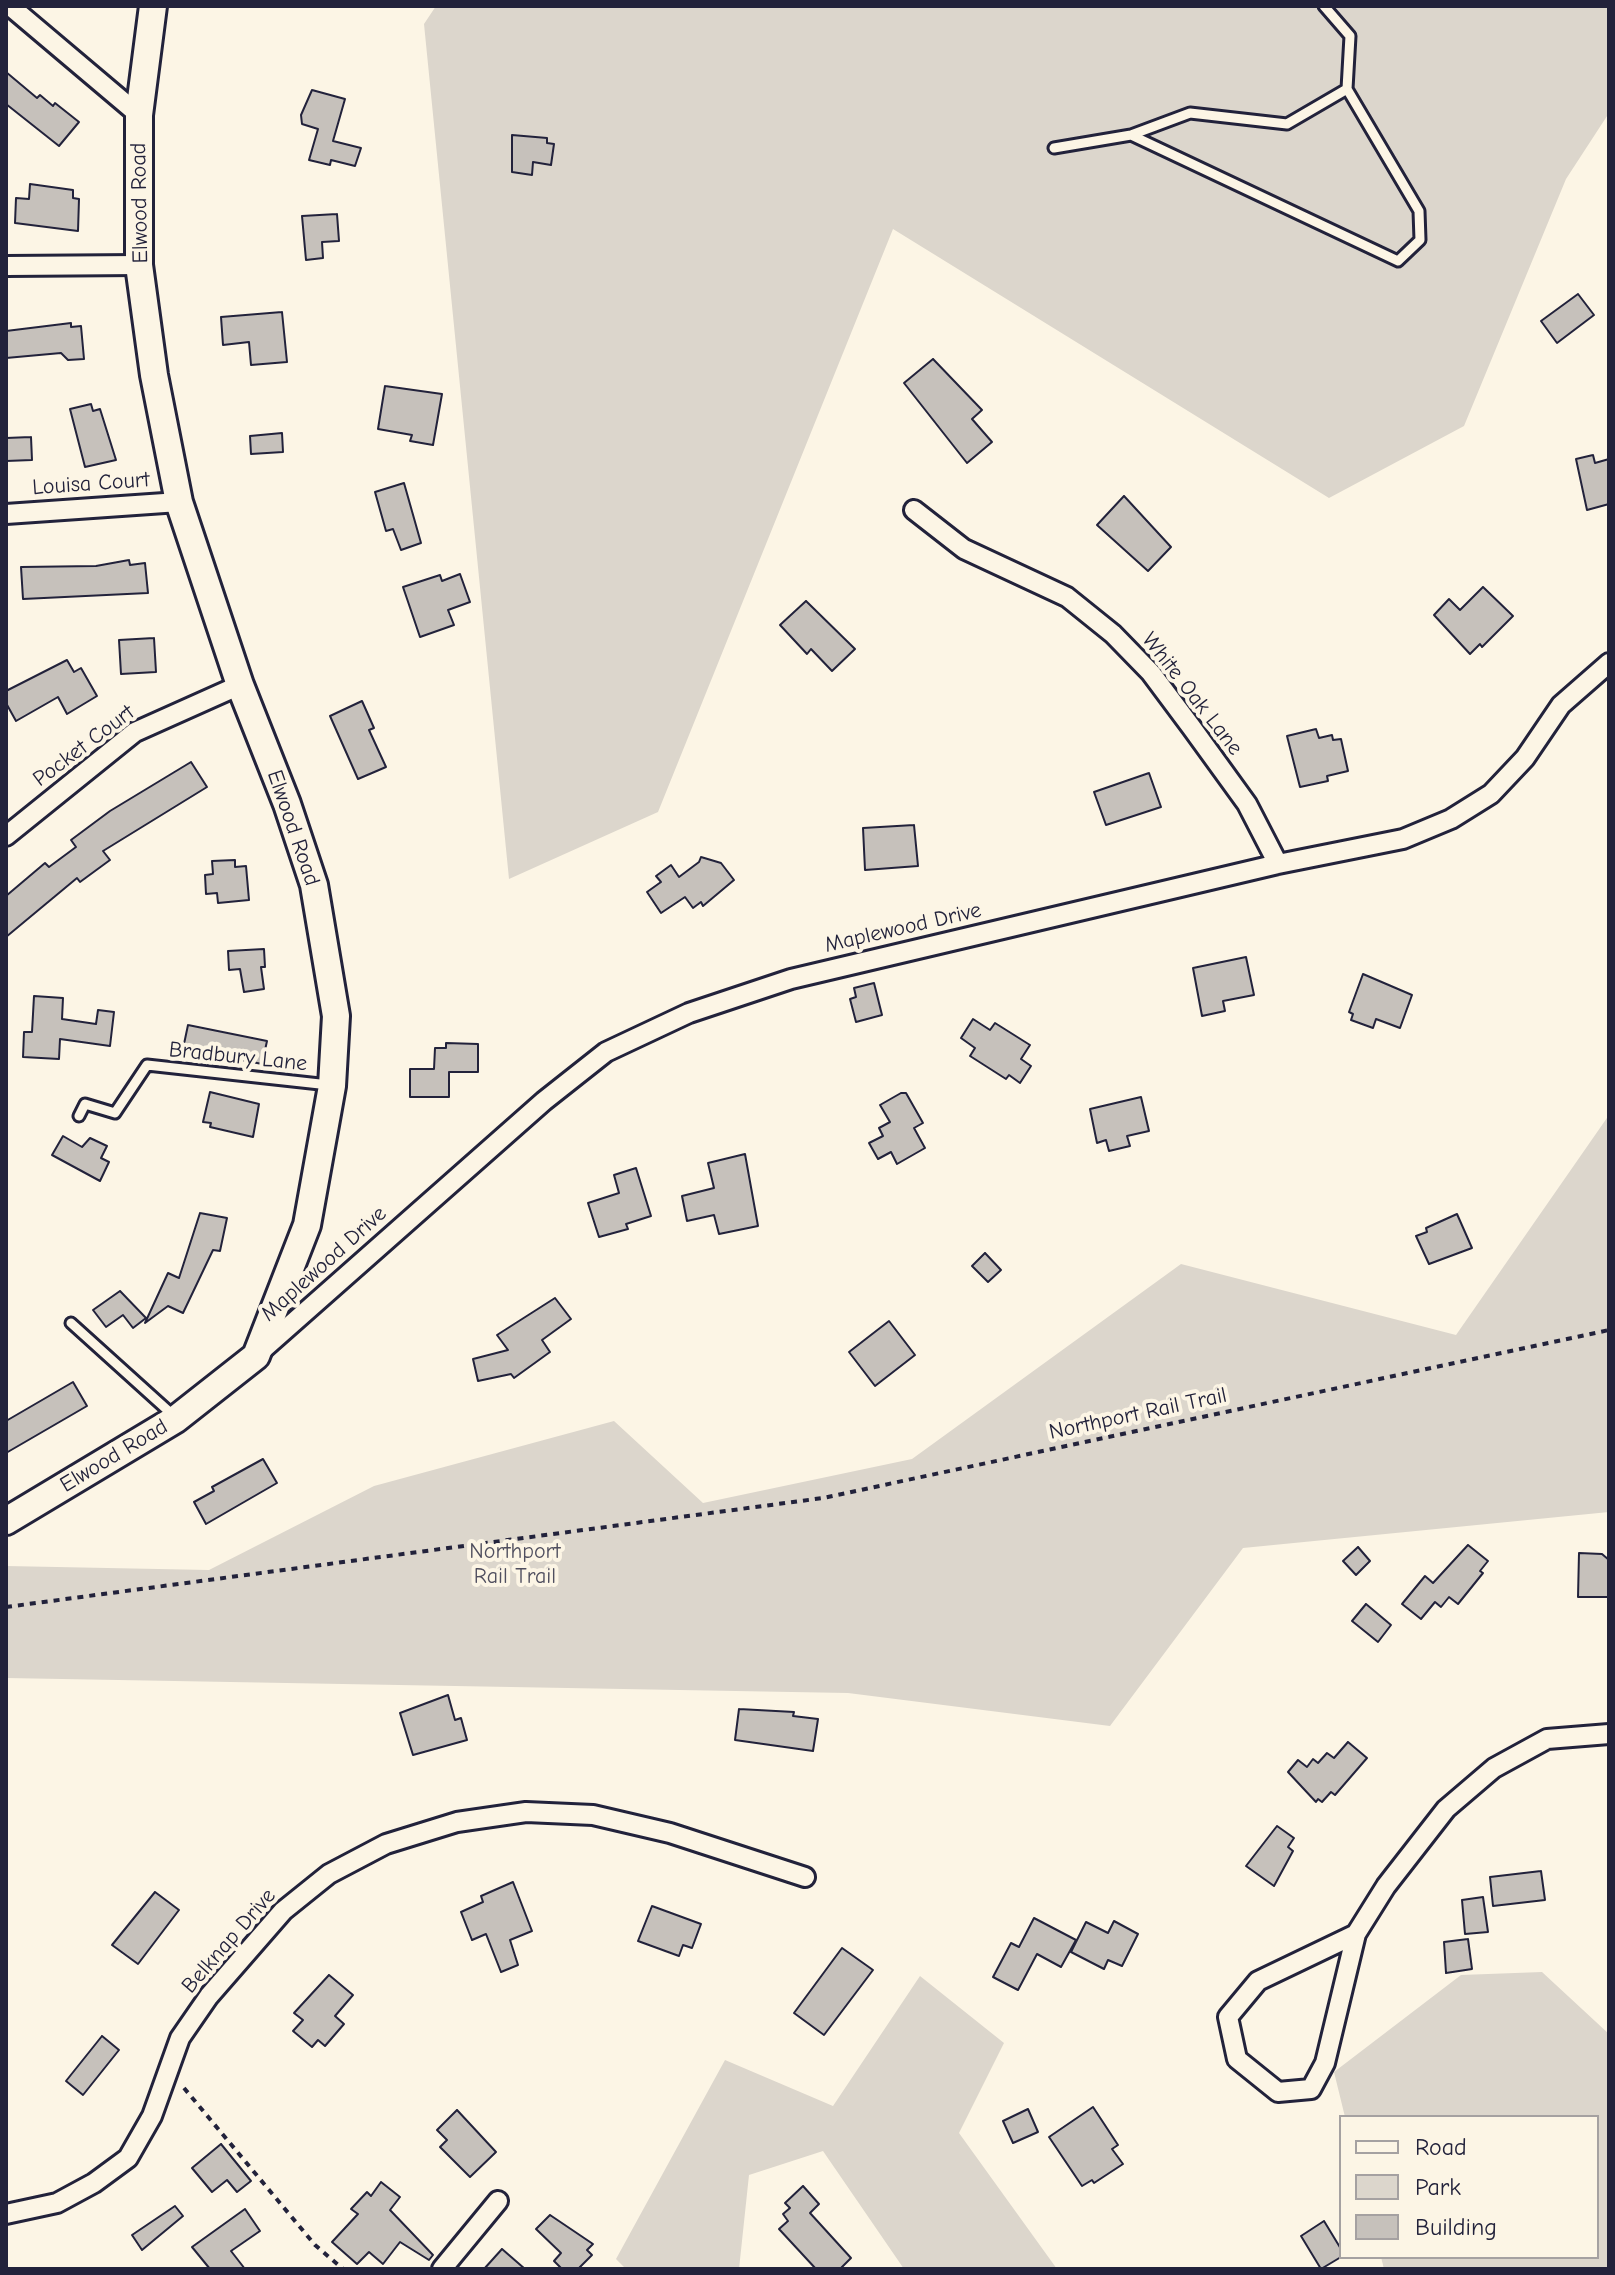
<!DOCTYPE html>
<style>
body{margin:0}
#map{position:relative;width:1615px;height:2275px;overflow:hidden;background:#fcf5e5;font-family:"Comic Neue",sans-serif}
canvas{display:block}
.frame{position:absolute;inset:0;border:8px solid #22223b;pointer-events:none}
.legend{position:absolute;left:1339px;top:2115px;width:260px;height:144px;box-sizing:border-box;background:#fcf5e5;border:2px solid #a5a1a1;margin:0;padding:10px 14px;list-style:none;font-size:24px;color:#22223b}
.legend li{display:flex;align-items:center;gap:16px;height:40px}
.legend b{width:40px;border:2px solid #a5a1a1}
</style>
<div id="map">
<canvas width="1615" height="2275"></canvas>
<div class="frame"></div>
<ul class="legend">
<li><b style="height:10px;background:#fcf5e5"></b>Road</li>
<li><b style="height:22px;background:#dcd6cc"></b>Park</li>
<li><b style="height:22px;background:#c6c1bb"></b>Building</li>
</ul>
</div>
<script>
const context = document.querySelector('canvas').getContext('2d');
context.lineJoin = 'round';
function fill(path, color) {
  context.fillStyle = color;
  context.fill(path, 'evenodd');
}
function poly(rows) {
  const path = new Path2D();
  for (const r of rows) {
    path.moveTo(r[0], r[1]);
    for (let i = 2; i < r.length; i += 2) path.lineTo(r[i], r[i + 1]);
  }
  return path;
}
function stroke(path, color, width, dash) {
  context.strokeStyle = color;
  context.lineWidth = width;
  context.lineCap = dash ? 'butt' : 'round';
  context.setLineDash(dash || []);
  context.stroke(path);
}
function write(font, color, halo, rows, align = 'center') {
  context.font = font + ' "Comic Neue",sans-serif';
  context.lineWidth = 8;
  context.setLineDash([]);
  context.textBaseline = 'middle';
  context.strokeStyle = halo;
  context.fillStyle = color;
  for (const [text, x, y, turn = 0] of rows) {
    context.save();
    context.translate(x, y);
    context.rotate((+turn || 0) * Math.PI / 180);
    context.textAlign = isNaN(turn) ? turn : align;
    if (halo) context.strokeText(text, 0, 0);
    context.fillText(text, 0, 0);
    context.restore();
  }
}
fill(poly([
 [436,6,1609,6,1609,113,1566,179,1464,426,1329,498,893,229,658,812,509,879,424,24],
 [1609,1115,1609,1512,1243,1548,1110,1726,848,1693,6,1678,6,1566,209,1570,374,1486,614,1421,703,1503,912,1459,1181,1264,1456,1335],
 [1542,1972,1609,2034,1609,2269,1384,2269,1381,2257,1597,2257,1597,2117,1345,2117,1334,2072,1461,1975],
 [920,1976,1004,2043,959,2133,1057,2269,904,2269,823,2151,749,2175,739,2269,626,2269,616,2259,725,2060,833,2106]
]), '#dcd6cc');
const building = poly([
 [6,72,37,98,40,95,53,106,55,103,79,122,59,146,6,104,6,72],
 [312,90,345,99,333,141,361,148,355,166,331,160,330,165,309,160,318,129,302,124,301,115,312,90],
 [512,135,547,138,547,143,554,144,551,165,533,162,532,175,512,172,512,135],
 [30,184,73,190,73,198,79,199,78,231,15,223,16,198,29,199,30,184],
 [337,214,339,241,322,242,323,258,306,260,302,216,337,214],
 [1578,294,1594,315,1557,343,1541,321,1578,294],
 [282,312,287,362,251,365,249,342,223,345,221,317,282,312],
 [71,323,71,327,81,326,84,359,68,360,61,353,6,358,6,331,71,323],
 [933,359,982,410,972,419,992,442,967,463,904,383,933,359],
 [385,386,442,394,433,445,410,441,412,435,378,429,385,386],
 [91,404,93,411,100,409,116,460,85,467,70,409,91,404],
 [282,433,283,452,251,454,250,436,282,433],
 [31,437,32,460,6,461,6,438,31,437],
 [1593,455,1595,463,1609,459,1609,504,1587,510,1576,459,1593,455],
 [404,483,421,543,401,550,393,529,386,531,375,492,404,483],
 [1124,496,1171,547,1148,571,1097,525,1124,496],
 [129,560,130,565,145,563,148,593,23,599,21,567,96,566,129,560],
 [460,574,470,602,448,610,454,625,420,637,403,587,440,575,442,581,460,574],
 [1483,587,1513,616,1482,647,1480,644,1470,654,1434,615,1449,599,1460,610,1483,587],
 [806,601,855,649,832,671,811,649,807,654,780,625,806,601],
 [154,638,156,672,121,674,119,640,154,638],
 [67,660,74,672,81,668,97,696,67,714,58,697,16,721,6,703,6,691,67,660],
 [362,701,374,728,369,730,386,767,358,779,330,716,362,701],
 [1316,729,1319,738,1332,735,1333,740,1341,739,1348,771,1327,776,1328,781,1300,787,1287,736,1316,729],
 [191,762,207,787,103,851,110,860,80,882,77,878,6,937,6,896,45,863,49,867,76,847,71,840,110,811,191,762],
 [1149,773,1161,807,1106,825,1094,792,1149,773],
 [914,825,918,866,865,870,863,828,914,825],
 [701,857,721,863,734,880,703,906,701,902,693,908,685,897,661,913,647,892,661,882,656,876,671,865,679,877,699,862,701,857],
 [235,860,235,867,246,866,249,900,218,903,217,893,206,894,205,875,213,874,212,861,235,860],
 [264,949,265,967,261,967,264,989,244,992,240,969,229,970,228,951,264,949],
 [1246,957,1254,995,1223,1001,1225,1011,1202,1016,1193,968,1246,957],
 [1363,974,1412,995,1400,1028,1376,1019,1373,1028,1351,1020,1353,1014,1349,1012,1363,974],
 [874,983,882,1015,856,1022,850,999,856,997,854,988,874,983],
 [34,996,63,998,62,1019,96,1024,98,1010,114,1012,110,1046,60,1039,59,1059,23,1057,24,1032,32,1032,34,996],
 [973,1019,990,1030,995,1023,1030,1045,1021,1059,1031,1066,1020,1083,1009,1075,1006,1079,970,1056,975,1048,961,1038,973,1019],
 [188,1025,267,1041,262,1064,232,1058,231,1063,190,1053,191,1046,184,1044,188,1025],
 [446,1043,478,1044,478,1072,449,1072,449,1097,410,1097,410,1069,434,1069,435,1048,446,1048,446,1043],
 [210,1092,259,1104,253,1137,210,1127,211,1123,203,1122,210,1092],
 [901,1093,906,1093,923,1123,914,1128,925,1148,897,1164,891,1152,878,1159,869,1143,883,1136,879,1128,890,1122,880,1105,901,1093],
 [1141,1097,1149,1131,1127,1136,1130,1146,1109,1151,1106,1140,1097,1143,1090,1109,1141,1097],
 [63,1136,82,1147,90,1138,107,1146,101,1158,109,1162,100,1181,52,1155,63,1136],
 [745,1154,758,1226,719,1234,714,1215,687,1221,682,1196,714,1188,708,1163,745,1154],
 [636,1168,651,1216,626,1224,628,1229,599,1237,588,1203,619,1193,614,1175,636,1168],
 [200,1213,227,1218,220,1251,213,1250,183,1313,168,1306,145,1323,168,1273,179,1278,200,1213],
 [1457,1214,1472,1248,1429,1264,1416,1236,1427,1232,1426,1228,1457,1214],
 [985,1253,1001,1270,988,1282,972,1266,985,1253],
 [120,1291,146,1318,133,1328,123,1315,106,1327,93,1310,120,1291],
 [555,1298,571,1319,542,1340,550,1352,514,1378,511,1374,478,1381,473,1359,508,1350,497,1335,555,1298],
 [889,1321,915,1355,875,1386,849,1352,889,1321],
 [73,1382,87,1406,6,1453,6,1421,73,1382],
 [263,1459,277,1483,206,1524,194,1502,214,1491,212,1487,263,1459],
 [1468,1545,1488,1561,1480,1571,1483,1573,1458,1604,1449,1597,1441,1607,1435,1602,1421,1619,1402,1604,1425,1576,1433,1583,1468,1545],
 [1358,1547,1370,1561,1356,1575,1343,1561,1358,1547],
 [1579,1553,1602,1554,1609,1560,1609,1597,1578,1597,1579,1553],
 [1366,1604,1391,1625,1378,1642,1352,1621,1366,1604],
 [448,1695,455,1720,461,1718,467,1740,413,1755,400,1713,448,1695],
 [739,1709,794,1712,793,1716,818,1719,813,1751,735,1740,739,1709],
 [1348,1742,1367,1758,1335,1795,1331,1792,1322,1802,1318,1799,1316,1802,1288,1772,1298,1760,1307,1767,1313,1759,1318,1763,1327,1753,1334,1758,1348,1742],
 [1277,1826,1294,1838,1288,1847,1293,1851,1274,1886,1246,1866,1277,1826],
 [1541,1871,1545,1900,1493,1906,1490,1877,1541,1871],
 [513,1882,532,1931,510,1940,518,1965,501,1972,486,1934,472,1940,461,1912,483,1902,481,1896,513,1882],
 [155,1892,179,1910,138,1964,112,1945,155,1892],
 [1483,1897,1488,1932,1465,1934,1462,1900,1483,1897],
 [652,1906,701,1924,692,1948,683,1945,679,1956,638,1941,652,1906],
 [1034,1918,1076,1940,1061,1967,1037,1954,1018,1990,993,1977,1011,1943,1019,1947,1034,1918],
 [1114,1921,1138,1934,1122,1966,1108,1960,1104,1969,1071,1952,1086,1922,1108,1933,1114,1921],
 [1468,1939,1472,1969,1446,1973,1444,1942,1468,1939],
 [842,1948,873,1970,824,2035,794,2013,842,1948],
 [329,1975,353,1995,335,2016,344,2024,325,2046,318,2040,312,2047,293,2031,303,2020,294,2013,329,1975],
 [102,2036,119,2050,83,2095,66,2081,102,2036],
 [1093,2107,1118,2145,1112,2149,1123,2164,1094,2183,1092,2180,1082,2186,1049,2137,1093,2107],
 [1028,2109,1038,2132,1013,2143,1003,2121,1028,2109],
 [457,2110,496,2152,470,2177,440,2147,447,2140,437,2130,457,2110],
 [221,2144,251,2181,237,2192,227,2180,212,2192,192,2168,221,2144],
 [381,2182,400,2197,390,2210,433,2255,429,2260,400,2242,383,2264,369,2252,357,2264,332,2242,358,2214,351,2209,367,2192,371,2196,381,2182],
 [803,2186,819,2204,810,2213,851,2258,840,2269,816,2269,779,2229,788,2221,783,2214,790,2208,785,2203,803,2186],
 [175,2206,183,2216,142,2250,132,2235,175,2206],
 [245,2209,260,2231,231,2251,245,2269,210,2269,192,2247,245,2209],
 [550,2215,593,2244,587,2250,592,2255,578,2269,562,2269,554,2261,561,2253,536,2229,550,2215],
 [1324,2221,1341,2249,1341,2257,1321,2269,1301,2236,1324,2221],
 [502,2249,525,2269,484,2269,502,2249]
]);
fill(building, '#c6c1bb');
stroke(building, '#22223b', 2);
const service = poly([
 [1131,135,1398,261,1420,240,1419,211,1347,89],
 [1054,148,1131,135,1190,113,1287,124,1347,89,1350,36,1324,6],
 [79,1116,85,1104,115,1113,147,1065,329,1085],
 [71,1323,174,1416]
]);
const minor = poly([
 [10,6,139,115],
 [6,266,139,265],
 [914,510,964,549,1067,597,1113,634,1151,673,1192,728,1247,804,1278,864],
 [6,514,179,502],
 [6,836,135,732,240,685],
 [261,1351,544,1101,606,1052,689,1013,791,979,1278,864,1403,839,1451,819,1491,794,1525,758,1561,705,1609,663],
 [1356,1934,1258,1981,1228,2017,1237,2059,1278,2092,1311,2089,1325,2063,1356,1934,1386,1886,1446,1809,1494,1768,1547,1739,1609,1734],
 [6,2214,57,2203,94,2183,128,2158,152,2116,180,2038,209,1996,283,1911,329,1874,386,1844,457,1822,526,1812,593,1815,670,1833,805,1877],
 [442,2269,498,2201]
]);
const secondary = poly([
 [6,1521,176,1419,256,1356,307,1225,332,1086,336,1016,314,885,287,804,240,685,179,502,154,375,139,265,139,115,153,6]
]);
stroke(service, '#22223b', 15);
stroke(minor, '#22223b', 24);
stroke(secondary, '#22223b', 32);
stroke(poly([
 [6,1607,823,1498,1609,1330],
 [184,2088,315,2245,343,2269]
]), '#22223b', 4, [6, 6]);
stroke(service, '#fcf5e5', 9);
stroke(minor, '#fcf5e5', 18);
stroke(secondary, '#fcf5e5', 26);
write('22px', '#22223b', '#fcf5e5', [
 ["Elwood Road",140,203,-91],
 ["Louisa Court",91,484,-4],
 ["White Oak Lane",1192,694,52],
 ["Pocket Court",84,746,-37],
 ["Elwood Road",293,828,71],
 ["Maplewood Drive",903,928,-13],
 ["Bradbury Lane",238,1057,6],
 ["Maplewood Drive",324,1264,-42],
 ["Northport Rail Trail",1138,1414,-12],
 ["Elwood Road",114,1456,-31],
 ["Belknap Drive",229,1941,-49]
]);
write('22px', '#504f5f', '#fcf5e5', [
 ["Northport",515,1552],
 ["Rail Trail",515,1577]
]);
</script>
